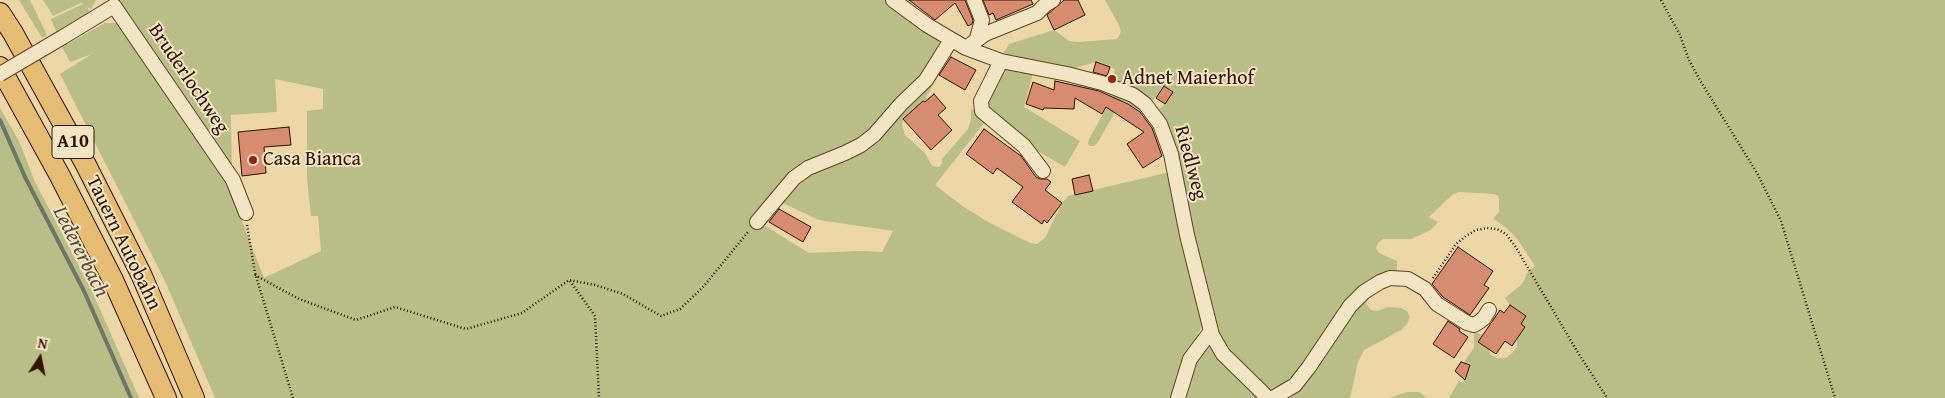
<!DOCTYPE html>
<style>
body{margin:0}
#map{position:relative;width:1945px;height:398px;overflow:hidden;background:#edd6a5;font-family:"Gentium Book Plus",serif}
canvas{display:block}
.north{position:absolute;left:15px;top:333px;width:50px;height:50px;-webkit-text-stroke:4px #f3e4c4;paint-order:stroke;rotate:11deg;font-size:14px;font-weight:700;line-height:20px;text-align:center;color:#2d1300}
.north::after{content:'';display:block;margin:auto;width:18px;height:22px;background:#2d1300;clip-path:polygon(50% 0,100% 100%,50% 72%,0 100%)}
</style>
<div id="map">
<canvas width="1945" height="398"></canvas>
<div class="north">N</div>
</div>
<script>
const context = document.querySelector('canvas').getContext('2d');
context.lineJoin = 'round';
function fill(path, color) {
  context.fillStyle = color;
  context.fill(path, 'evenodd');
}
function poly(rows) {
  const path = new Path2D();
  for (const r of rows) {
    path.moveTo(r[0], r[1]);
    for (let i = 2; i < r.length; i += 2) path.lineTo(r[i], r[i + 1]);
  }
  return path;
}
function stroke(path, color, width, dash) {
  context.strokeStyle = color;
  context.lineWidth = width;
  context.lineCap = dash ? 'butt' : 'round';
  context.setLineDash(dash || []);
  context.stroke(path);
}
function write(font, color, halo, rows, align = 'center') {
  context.font = font + ' "Gentium Book Plus",serif';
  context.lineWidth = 4;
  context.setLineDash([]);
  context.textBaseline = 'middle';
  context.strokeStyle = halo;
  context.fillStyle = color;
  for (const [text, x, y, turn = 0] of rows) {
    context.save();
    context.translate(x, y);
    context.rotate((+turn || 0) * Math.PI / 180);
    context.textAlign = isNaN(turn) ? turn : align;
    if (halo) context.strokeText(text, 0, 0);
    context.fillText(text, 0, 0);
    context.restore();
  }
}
fill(poly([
 [19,0,30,0,47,35,42,38],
 [43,0,96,0,91,9,87,7,90,13,57,33,51,19,83,4,81,3,53,16],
 [118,0,888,0,911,19,944,41,919,83,867,136,802,166,778,188,754,219,809,253,860,251,882,252,893,231,819,220,778,201,798,180,813,169,861,150,875,139,888,122,916,98,927,86,934,73,939,75,926,97,928,100,925,102,923,101,903,119,902,125,905,135,925,153,932,166,939,167,942,163,942,159,968,129,971,120,971,109,979,112,985,119,985,122,935,185,964,207,990,223,1030,243,1037,244,1045,238,1062,203,1068,196,1170,172,1190,261,1203,306,1203,324,1186,359,1177,386,1175,398,215,398,165,281,60,74,92,54,70,62,62,47,105,23,118,23,124,33,126,32,140,47,187,116,233,193,240,216,264,278,321,251,318,216,311,216,307,178,307,111,323,109,323,89,275,79,277,112,231,115,232,168],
 [1105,0,1945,0,1945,398,1449,398,1459,381,1462,383,1466,378,1470,365,1464,362,1474,348,1474,331,1483,336,1479,342,1489,350,1491,355,1497,358,1506,358,1512,353,1517,347,1517,339,1525,327,1521,324,1526,316,1510,305,1505,298,1521,285,1525,279,1526,274,1535,266,1518,240,1507,228,1493,219,1499,212,1499,200,1498,196,1494,194,1459,192,1452,195,1429,217,1438,222,1431,230,1411,239,1383,239,1378,243,1376,248,1379,253,1397,261,1397,273,1328,331,1285,388,1267,389,1231,358,1215,328,1157,111,1165,104,1173,92,1164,86,1151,103,1111,81,1115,69,1096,62,1072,69,1002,56,1009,44,1054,30,1069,41,1078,42,1117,39,1121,32,1119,25],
 [1005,69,1033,73,1024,107,1080,141,1065,167,1034,149,988,111,987,97,996,77],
 [1115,93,1121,95,1143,110,1162,139,1148,118,1139,110,1122,100,1098,142,1094,146,1090,146,1088,144,1089,139],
 [0,108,19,141,35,182,91,289,139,398,0,398],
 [1370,293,1366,304,1371,310,1377,311,1388,307,1401,308,1407,311,1410,317,1407,324,1401,330,1364,350,1358,362,1350,398,1289,398,1303,384,1344,321],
 [1207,347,1213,348,1261,398,1182,398,1192,364],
 [1407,392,1419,392,1427,398,1389,398]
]), '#b8be86');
stroke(poly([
 [0,120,25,177,84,291,131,398]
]), '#70756a', 4);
const building = poly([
 [909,0,965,0,973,20,972,24,968,26,955,3,935,20,909,0],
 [983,0,1031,0,1033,4,996,20,993,13,989,15,983,0],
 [1064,0,1078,0,1085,15,1054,30,1047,15,1064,0],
 [951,57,976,70,965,90,939,75,951,57],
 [1096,62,1110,67,1107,76,1093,72,1096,62],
 [1055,81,1099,91,1128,104,1140,112,1152,128,1162,156,1143,168,1127,144,1144,132,1106,107,1102,114,1075,98,1074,109,1044,108,1043,110,1026,104,1033,82,1054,90,1055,81],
 [1164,86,1173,92,1165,104,1156,98,1164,86],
 [934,94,946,108,938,115,952,130,931,150,903,119,923,101,925,102,934,94],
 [289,127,291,145,264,147,266,173,242,176,238,132,289,127],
 [984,129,1021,156,1036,177,1040,179,1047,179,1051,182,1045,190,1062,203,1047,223,1044,220,1042,224,1012,202,1023,187,997,168,993,174,966,154,984,129],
 [1089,175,1093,191,1075,195,1072,179,1089,175],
 [779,209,811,227,803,242,769,222,779,209],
 [1458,247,1493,271,1484,285,1489,288,1470,315,1443,297,1432,284,1458,247],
 [1510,305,1526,316,1521,324,1525,327,1512,346,1505,341,1496,354,1478,342,1500,310,1504,313,1510,305],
 [1448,321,1460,329,1459,331,1468,337,1454,358,1433,344,1448,321],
 [1461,362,1470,365,1465,380,1455,371,1461,362]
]);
fill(building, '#d78b6f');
stroke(building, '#2d1300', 1);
const minor = poly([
 [893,0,927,25,966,48,1001,61,1067,74,1102,83,1133,95,1145,104,1160,124,1171,154,1187,235,1212,335,1223,354,1268,398],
 [974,0,982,20,977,38],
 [63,37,114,6,233,180,246,213],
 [966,48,985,34,1037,13,1045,5,1053,0],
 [1001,61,981,101,982,111,1024,146,1043,171],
 [757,222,794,178,808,168,845,153,861,145,874,135,901,104,926,80,951,40],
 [1178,398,1190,359,1211,331],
 [1273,398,1295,385,1309,367,1350,306,1364,292,1380,282,1390,278,1408,279,1425,289,1437,304,1467,323,1474,325,1479,322,1484,318,1489,310]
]);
const highway = poly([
 [0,13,13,33,86,165,141,274,194,398],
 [0,67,60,176,113,280,166,398]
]);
stroke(minor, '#5d4429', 16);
stroke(highway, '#2d1300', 22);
stroke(poly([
 [1661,0,1680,35,1689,60,1701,82,1757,173,1781,221,1835,398],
 [247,225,255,273,293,398],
 [255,275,299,299,356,320,395,307,466,329,522,313,569,280,595,285,623,294,661,316,680,309,704,286,748,232],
 [1433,278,1456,244,1466,236,1476,230,1487,228,1497,229,1506,234,1515,246,1577,351,1607,398],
 [570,281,595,316,599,398]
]), '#2d1300', 2.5, [1, 2.5]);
stroke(minor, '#f3e4c4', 14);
stroke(highway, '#e6bb72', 20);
const minorBridge = poly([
 [0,74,63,37]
]);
stroke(minorBridge, '#5d4429', 16, []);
stroke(minorBridge, '#f3e4c4', 14);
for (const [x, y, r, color] of [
 [1112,79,5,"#8f2418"],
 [253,160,5,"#8f2418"]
]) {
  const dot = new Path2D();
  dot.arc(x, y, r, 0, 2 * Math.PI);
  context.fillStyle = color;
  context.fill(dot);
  stroke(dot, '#f3e4c4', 2);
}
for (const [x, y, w] of [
 [73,142,42]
]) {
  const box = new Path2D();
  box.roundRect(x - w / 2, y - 16.5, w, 33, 4);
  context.fillStyle = '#f3e4c4';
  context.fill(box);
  stroke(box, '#2d1300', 1);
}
write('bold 19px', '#2d1300', null, [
 ["A10",73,142]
]);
write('20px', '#2d1300', '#f3e4c4', [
 ["Bruderlochweg",188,79,56],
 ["Riedlweg",1190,163,75],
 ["Tauern Autobahn",123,243,64]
]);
write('20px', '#2d1300', '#f3e4c4', [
 ["Adnet Maierhof",1122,79],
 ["Casa Bianca",263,160]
], 'left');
write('italic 21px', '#544c3e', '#f3e4c4', [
 ["Ledererbach",80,252,63]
]);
</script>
